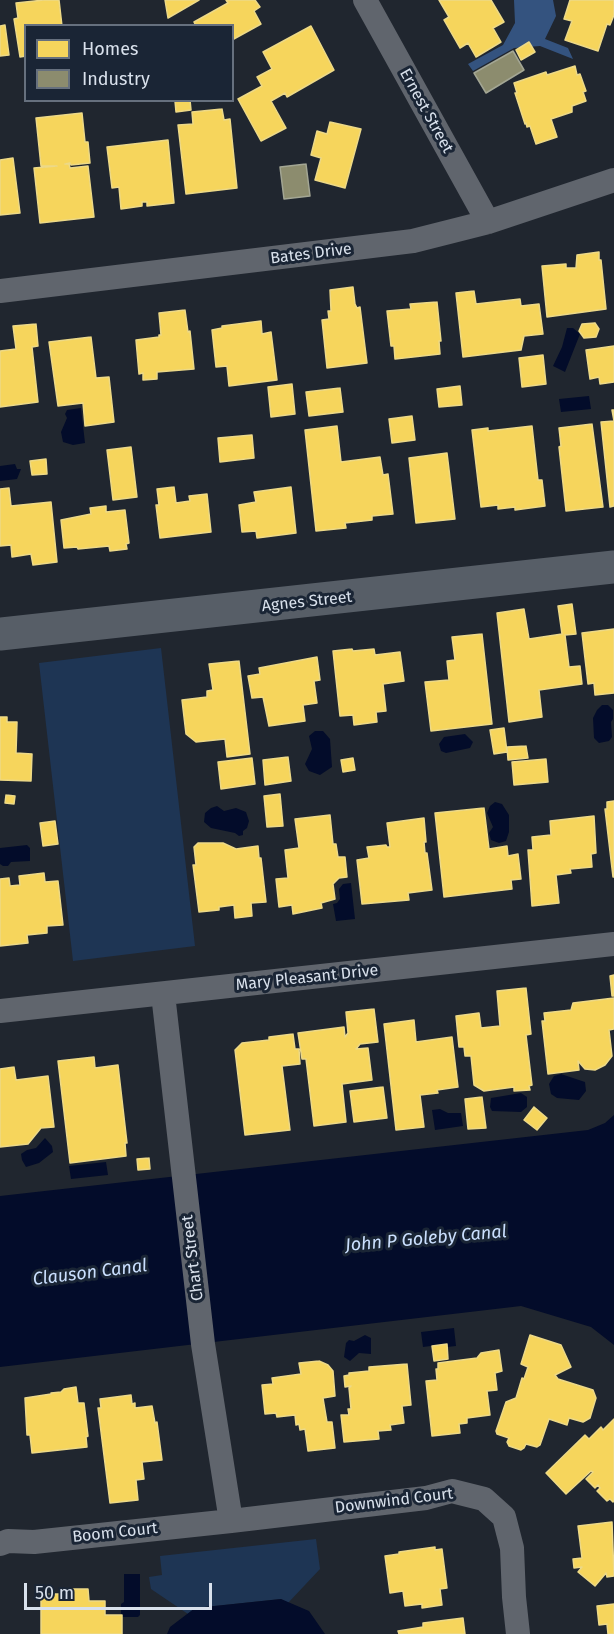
<!DOCTYPE html>
<style>
body{margin:0}
#map{position:relative;width:614px;height:1634px;overflow:hidden;background:#20262f;font-family:"Fira Sans",sans-serif}
canvas{display:block}
.legend{position:absolute;left:24px;top:24px;width:210px;height:78px;box-sizing:border-box;background:#1a2535;border:2px solid #66707e;margin:0;padding:8px 10px;list-style:none;font-size:18px;color:#d9e1ec}
.legend li{display:flex;align-items:center;gap:12px;height:30px}
.legend b{width:30px;border:2px solid #66707e}
.scale{position:absolute;left:24px;top:1583px;width:188px;height:27px;box-sizing:border-box;border:3px solid #d9e1ec;border-top:0;padding-left:8px;font-size:18px;line-height:21px;white-space:nowrap;color:#d9e1ec;-webkit-text-stroke:4px #1a2535;paint-order:stroke}
</style>
<div id="map">
<canvas width="614" height="1634"></canvas>
<ul class="legend">
<li><b style="height:16px;background:#f6d55c"></b>Homes</li>
<li><b style="height:16px;background:#8c8c6e"></b>Industry</li>
</ul>
<div class="scale">50 m</div>
</div>
<script>
const context = document.querySelector('canvas').getContext('2d');
context.lineJoin = 'round';
function fill(path, color) {
  context.fillStyle = color;
  context.fill(path, 'evenodd');
}
function poly(rows) {
  const path = new Path2D();
  for (const r of rows) {
    path.moveTo(r[0], r[1]);
    for (let i = 2; i < r.length; i += 2) path.lineTo(r[i], r[i + 1]);
  }
  return path;
}
function stroke(path, color, width, dash) {
  context.strokeStyle = color;
  context.lineWidth = width;
  context.lineCap = dash ? 'butt' : 'round';
  context.setLineDash(dash || []);
  context.stroke(path);
}
function write(font, color, halo, rows, align = 'center') {
  context.font = font + ' "Fira Sans",sans-serif';
  context.lineWidth = 6;
  context.setLineDash([]);
  context.textBaseline = 'middle';
  context.strokeStyle = halo;
  context.fillStyle = color;
  for (const [text, x, y, turn = 0] of rows) {
    context.save();
    context.translate(x, y);
    context.rotate((+turn || 0) * Math.PI / 180);
    context.textAlign = isNaN(turn) ? turn : align;
    if (halo) context.strokeText(text, 0, 0);
    context.fillText(text, 0, 0);
    context.restore();
  }
}
fill(poly([
 [161,648,195,946,73,961,39,663],
 [316,1539,320,1569,288,1603,281,1599,196,1608,188,1614,151,1589,149,1577,162,1575,160,1556]
]), '#1e3554');
fill(poly([
 [514,0,553,0,556,16,545,39,568,48,573,59,540,46,514,48,473,71,468,64,503,45,515,23]
]), '#34537f');
fill(poly([
 [567,328,573,328,580,334,565,372,553,366,562,347],
 [589,396,591,409,561,412,559,399],
 [81,408,85,443,73,445,63,442,61,432,67,418,65,414,67,410],
 [15,464,17,469,21,469,17,479,0,481,0,466],
 [602,705,608,705,613,710,613,719,611,722,612,737,609,741,599,743,594,738,593,718,597,710],
 [315,731,323,731,330,739,332,767,320,775,309,771,305,764,312,749,309,736],
 [465,734,473,742,470,748,446,753,441,751,439,744,444,737],
 [495,802,502,804,509,815,509,832,506,841,499,843,491,840,489,833,493,827,487,813,490,806],
 [217,806,224,811,236,808,246,812,249,821,247,828,243,831,243,835,239,836,235,833,211,828,204,822,205,813,211,808],
 [27,845,30,848,30,861,11,862,8,866,3,866,0,864,0,848],
 [351,883,355,919,336,921,333,904,337,903,340,899,339,889,343,884],
 [561,1074,585,1082,586,1091,579,1100,557,1098,551,1094,549,1084,554,1076],
 [521,1093,527,1097,527,1107,521,1112,492,1111,490,1107,491,1098],
 [440,1109,448,1113,461,1113,463,1126,435,1130,432,1110],
 [614,1115,614,1345,591,1327,521,1306,0,1367,0,1196,588,1130,605,1123],
 [45,1138,52,1146,53,1152,39,1163,26,1167,22,1160,21,1154,27,1150,36,1148],
 [106,1162,108,1175,71,1179,69,1166],
 [454,1328,456,1346,447,1347,446,1344,423,1347,421,1332],
 [365,1335,371,1338,371,1354,359,1353,350,1361,344,1357,346,1343,349,1340,354,1341],
 [124,1574,140,1574,140,1615,138,1617,121,1617,121,1604,124,1602],
 [281,1599,309,1611,325,1634,167,1634,170,1627,195,1608]
]), '#030c2a');
const homes = poly([
 [44,0,59,0,62,26,26,26,26,56,20,57,14,19,18,18,16,3,44,0],
 [165,0,199,0,168,18,165,0],
 [226,0,255,0,260,7,254,11,261,24,232,40,232,26,196,26,194,22,228,3,226,0],
 [439,0,491,0,504,22,493,28,501,42,476,57,468,43,460,48,444,20,449,17,439,0],
 [570,0,614,0,614,15,610,25,607,24,598,51,565,40,572,21,564,19,570,0],
 [5,25,9,55,0,56,0,26,5,25],
 [311,26,334,70,287,97,285,93,271,101,286,128,261,141,238,99,262,86,257,77,272,69,263,52,311,26],
 [529,42,535,52,521,60,516,50,529,42],
 [575,66,577,75,580,74,586,91,583,92,586,101,572,106,572,112,551,119,557,137,536,144,530,126,527,127,526,123,525,124,515,93,517,93,514,83,546,72,547,75,575,66],
 [190,100,191,110,176,112,175,101,190,100],
 [222,109,224,120,230,119,237,188,186,194,178,125,193,124,192,112,222,109],
 [82,113,85,142,88,142,90,163,71,165,70,163,65,164,69,164,70,168,88,166,94,217,40,223,34,168,57,166,41,166,36,118,82,113],
 [330,122,361,129,345,188,315,180,321,158,311,155,317,131,327,134,330,122],
 [168,140,174,203,147,206,147,202,142,202,142,206,121,209,119,187,112,188,107,147,168,140],
 [13,158,20,213,0,215,0,160,13,158],
 [599,252,599,260,601,260,606,309,547,317,542,266,566,264,566,268,576,268,577,255,599,252],
 [353,287,355,304,357,308,360,307,367,363,327,368,322,320,329,319,328,311,331,311,330,290,353,287],
 [474,291,476,304,520,299,521,306,539,304,543,334,524,336,521,350,463,357,456,293,474,291],
 [437,302,441,341,439,341,440,354,395,359,394,346,391,346,387,311,411,309,410,304,437,302],
 [185,310,188,332,190,331,194,369,157,372,157,379,143,380,143,373,139,374,136,340,159,337,159,335,161,335,159,313,185,310],
 [261,321,262,334,271,332,277,380,229,386,227,366,216,367,212,330,222,328,222,326,261,321],
 [595,323,599,329,596,337,584,338,579,331,582,324,595,323],
 [36,324,38,346,32,347,38,402,0,407,0,351,16,349,13,326,36,324],
 [91,337,96,378,109,377,114,422,85,426,83,403,58,406,49,342,91,337],
 [614,346,614,382,600,384,599,377,590,379,586,350,614,346],
 [543,355,546,384,522,387,519,358,543,355],
 [292,384,295,414,271,417,268,387,292,384],
 [460,386,462,405,439,407,437,389,460,386],
 [340,388,343,412,309,416,306,392,340,388],
 [612,410,614,410,614,506,610,507,601,422,614,421,612,410],
 [412,416,415,440,392,443,389,419,412,416],
 [592,424,603,507,566,511,559,447,561,446,559,428,592,424],
 [337,426,341,462,380,457,383,475,388,474,393,514,372,516,372,520,345,523,346,528,316,531,305,430,337,426],
 [532,426,538,480,542,480,545,506,515,510,515,507,498,509,498,505,481,507,472,430,488,428,488,431,532,426],
 [252,435,254,458,220,462,218,438,252,435],
 [131,447,137,497,113,500,107,450,131,447],
 [447,453,455,519,416,523,409,458,447,453],
 [46,459,47,474,32,475,30,461,46,459],
 [174,487,176,503,190,501,189,496,207,494,211,532,160,538,156,505,159,505,157,489,174,487],
 [291,487,296,533,257,538,256,531,242,532,239,505,256,502,254,492,291,487],
 [9,488,11,506,51,502,57,562,33,565,31,554,12,557,11,545,0,546,0,489,9,488],
 [106,506,106,512,125,510,129,543,126,544,127,549,110,551,109,546,78,549,77,547,64,548,61,520,91,514,90,508,106,506],
 [572,604,576,634,565,635,569,667,580,666,582,684,539,690,542,717,509,722,497,613,524,609,529,639,562,634,558,606,572,604],
 [614,629,614,693,595,695,594,683,588,684,582,633,614,629],
 [482,634,492,724,431,731,425,682,449,680,447,661,455,660,452,637,482,634],
 [352,649,353,651,374,649,375,655,400,652,404,681,383,684,386,711,376,712,377,722,354,725,353,715,340,716,333,651,352,649],
 [317,657,320,680,314,681,317,703,303,705,305,721,269,726,263,697,252,698,248,676,260,674,259,668,317,657],
 [239,661,250,754,227,757,225,739,196,742,186,734,182,700,207,697,207,691,213,690,209,664,239,661],
 [0,717,7,717,7,722,17,722,16,753,32,754,31,781,0,780,0,717],
 [504,728,507,752,494,754,490,730,504,728],
 [526,746,528,758,508,760,507,747,526,746],
 [288,757,291,781,265,785,263,760,288,757],
 [252,758,255,784,221,789,218,762,252,758],
 [353,758,355,770,343,772,341,760,353,758],
 [546,759,548,782,514,785,512,762,546,759],
 [280,794,283,826,267,827,264,796,280,794],
 [6,795,15,796,14,804,5,803,6,795],
 [614,801,614,877,613,877,605,809,607,809,607,802,614,801],
 [484,808,489,849,507,846,508,856,518,854,521,879,511,880,512,889,444,897,435,813,484,808],
 [330,815,333,844,336,844,338,857,345,857,347,877,339,878,333,884,335,899,321,903,322,908,293,914,292,905,279,907,276,879,288,878,285,850,299,848,295,819,330,815],
 [594,816,596,853,591,854,592,867,570,869,571,873,556,875,559,903,532,906,528,850,533,850,532,837,551,835,550,821,594,816],
 [424,818,426,842,424,842,425,853,427,853,432,890,408,893,409,900,362,904,357,860,369,858,367,847,386,845,387,847,390,847,387,823,424,818],
 [55,821,58,844,43,846,40,823,55,821],
 [198,843,223,843,236,849,258,846,259,858,261,858,266,902,251,903,252,916,235,918,234,905,219,907,219,910,199,912,193,865,196,865,194,847,198,843],
 [44,873,45,882,58,881,63,925,47,926,47,933,27,935,28,943,0,946,0,879,9,878,10,886,20,885,19,876,44,873],
 [614,975,614,996,612,996,610,976,614,975],
 [526,988,531,1034,526,1035,532,1085,529,1086,530,1090,514,1091,514,1087,484,1091,474,1085,471,1056,465,1056,464,1047,459,1047,456,1016,479,1013,481,1028,500,1026,497,991,526,988],
 [614,998,614,1029,609,1030,612,1056,605,1065,595,1070,585,1069,578,1061,579,1070,548,1074,542,1021,545,1021,544,1013,571,1010,573,1003,614,998],
 [374,1009,378,1042,360,1044,356,1049,368,1048,372,1080,342,1084,346,1122,314,1126,306,1059,302,1059,298,1033,344,1027,345,1037,348,1033,346,1012,374,1009],
 [414,1020,416,1042,452,1037,458,1087,437,1090,438,1093,420,1095,424,1127,396,1130,384,1024,414,1020],
 [293,1034,295,1049,299,1049,300,1064,282,1066,290,1130,245,1135,235,1050,242,1043,269,1040,269,1037,293,1034],
 [94,1057,95,1068,118,1065,127,1143,125,1143,126,1156,70,1163,58,1061,94,1057],
 [14,1067,16,1080,48,1076,54,1127,41,1128,28,1144,0,1147,0,1069,14,1067],
 [383,1087,387,1118,354,1122,350,1091,383,1087],
 [482,1097,486,1128,468,1129,465,1099,482,1097],
 [534,1107,547,1118,537,1130,524,1120,534,1107],
 [149,1158,150,1169,138,1170,137,1159,149,1158],
 [530,1335,561,1345,571,1367,555,1375,558,1379,593,1390,596,1398,590,1418,583,1422,569,1418,567,1425,549,1419,540,1445,537,1447,526,1444,524,1448,521,1450,509,1446,507,1442,509,1438,497,1434,496,1431,506,1402,516,1398,522,1378,524,1379,528,1367,521,1364,530,1335],
 [447,1344,448,1359,434,1361,432,1346,447,1344],
 [499,1350,502,1371,495,1373,497,1390,487,1391,490,1415,467,1418,467,1423,459,1424,460,1433,432,1436,426,1381,437,1380,436,1369,438,1369,438,1363,477,1358,481,1353,499,1350],
 [319,1361,328,1365,333,1371,335,1396,323,1398,327,1422,332,1422,335,1448,308,1451,305,1429,300,1430,299,1424,296,1425,295,1415,277,1417,276,1413,265,1414,262,1385,273,1384,272,1378,301,1374,299,1363,319,1361],
 [407,1364,411,1405,402,1406,404,1423,390,1425,391,1430,378,1431,379,1439,344,1442,341,1415,349,1415,348,1409,351,1409,349,1388,351,1386,345,1387,344,1376,349,1375,349,1373,369,1371,369,1367,407,1364],
 [76,1387,78,1403,84,1403,88,1436,86,1437,87,1447,32,1453,30,1435,27,1435,25,1398,51,1394,51,1393,61,1392,64,1389,76,1387],
 [131,1395,132,1404,135,1403,135,1408,152,1406,155,1423,157,1422,162,1460,142,1462,144,1479,136,1480,138,1500,110,1503,98,1408,101,1408,100,1399,131,1395],
 [614,1419,614,1501,613,1502,610,1499,607,1501,597,1491,600,1488,598,1485,595,1488,586,1479,593,1472,591,1471,566,1494,546,1473,585,1435,589,1439,601,1427,603,1430,614,1419],
 [612,1522,614,1576,607,1577,606,1573,595,1586,578,1572,582,1567,574,1568,573,1559,582,1558,578,1526,612,1522],
 [435,1547,435,1550,442,1549,447,1588,440,1589,442,1605,422,1608,422,1604,405,1606,403,1591,390,1593,385,1556,399,1554,399,1552,435,1547],
 [72,1589,88,1589,89,1601,105,1601,105,1615,122,1615,122,1634,41,1634,41,1594,72,1594,72,1589],
 [614,1604,614,1634,608,1634,607,1624,599,1625,597,1606,614,1604],
 [463,1618,465,1634,399,1634,398,1631,423,1627,423,1623,463,1618]
]);
fill(homes, '#f6d55c');
stroke(homes, '#edd987', 1.5);
const industry = poly([
 [513,51,524,70,486,93,474,73,513,51],
 [306,164,310,196,284,199,280,167,306,164]
]);
fill(industry, '#8c8c6e');
stroke(industry, '#a3a694', 1.5);
stroke(poly([
 [365,0,488,222],
 [0,291,413,241,488,222,614,180],
 [163,994,203,1344,231,1521],
 [0,1011,614,944],
 [0,1544,8,1541,34,1542,231,1521,426,1498,452,1491,484,1499,504,1517,512,1548,514,1597,518,1634]
]), '#60656d', 24);
stroke(poly([
 [0,634,614,567]
]), '#575e67', 33);
write('16px', '#d9e1ec', '#1a2535', [
 ["Ernest Street",426,111,61],
 ["Bates Drive",311,254,-7],
 ["Agnes Street",307,602,-6],
 ["Mary Pleasant Drive",307,978,-6],
 ["Chart Street",193,1258,-97],
 ["Downwind Court",394,1501,-7],
 ["Boom Court",115,1533,-6]
]);
write('italic 18px', '#cbe0ff', '#1a2535', [
 ["John P Goleby Canal",426,1239,-5],
 ["Clauson Canal",90,1273,-7]
]);
</script>
